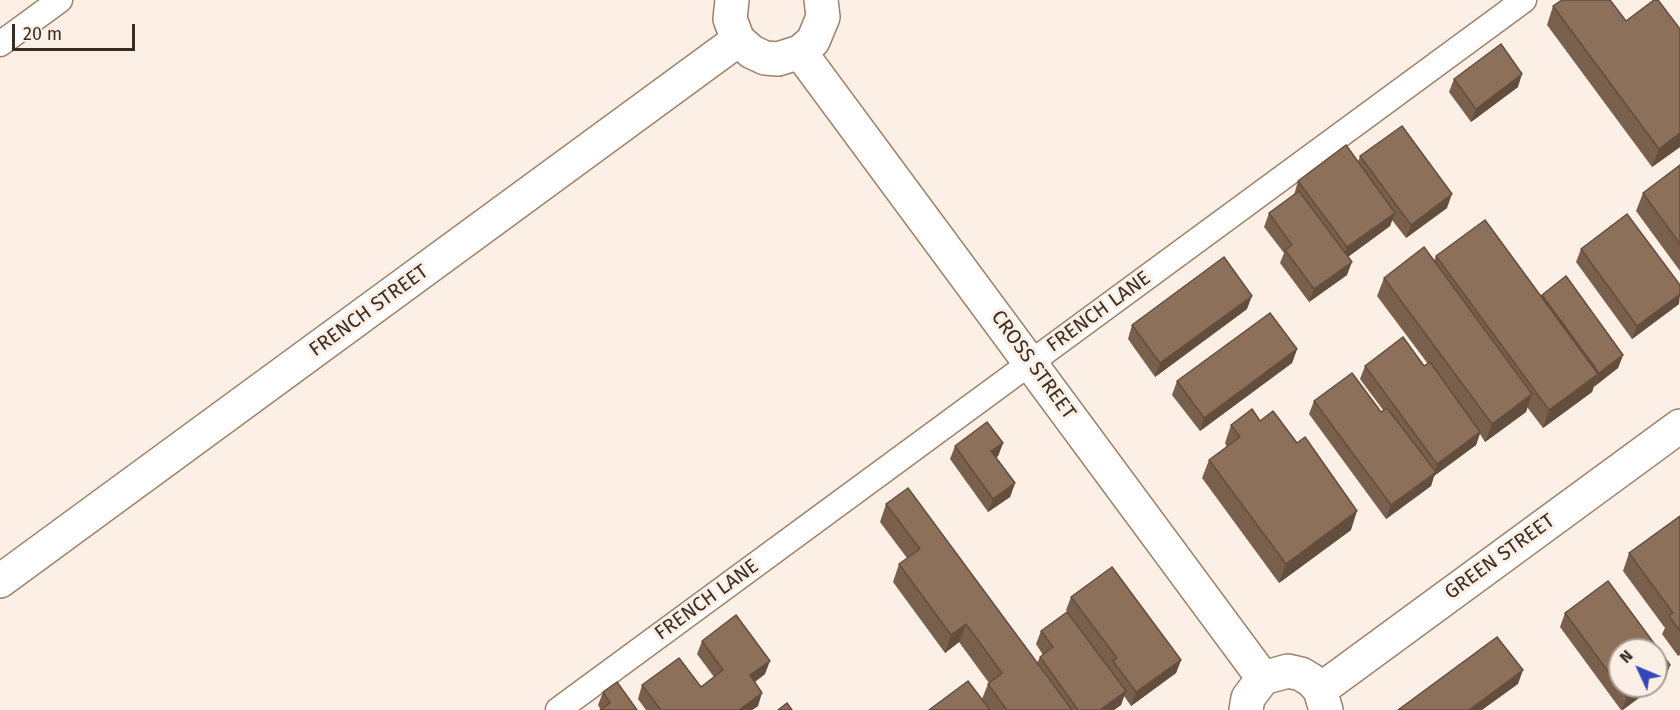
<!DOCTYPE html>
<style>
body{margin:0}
#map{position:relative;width:1680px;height:710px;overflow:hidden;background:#fcefe5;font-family:"Fira Sans",sans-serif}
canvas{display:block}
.north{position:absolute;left:1608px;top:638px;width:60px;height:60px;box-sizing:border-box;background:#fcefe5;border:2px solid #aea197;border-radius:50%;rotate:314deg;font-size:16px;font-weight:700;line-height:24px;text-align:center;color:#392d23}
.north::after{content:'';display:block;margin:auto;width:21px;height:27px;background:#3647ba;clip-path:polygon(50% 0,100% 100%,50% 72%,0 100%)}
.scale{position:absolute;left:12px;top:24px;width:123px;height:27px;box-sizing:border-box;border:3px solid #392d23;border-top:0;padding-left:8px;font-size:18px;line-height:21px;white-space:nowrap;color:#392d23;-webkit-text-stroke:4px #fcefe5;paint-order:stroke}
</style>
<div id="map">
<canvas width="1680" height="710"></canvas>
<div class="north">N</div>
<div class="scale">20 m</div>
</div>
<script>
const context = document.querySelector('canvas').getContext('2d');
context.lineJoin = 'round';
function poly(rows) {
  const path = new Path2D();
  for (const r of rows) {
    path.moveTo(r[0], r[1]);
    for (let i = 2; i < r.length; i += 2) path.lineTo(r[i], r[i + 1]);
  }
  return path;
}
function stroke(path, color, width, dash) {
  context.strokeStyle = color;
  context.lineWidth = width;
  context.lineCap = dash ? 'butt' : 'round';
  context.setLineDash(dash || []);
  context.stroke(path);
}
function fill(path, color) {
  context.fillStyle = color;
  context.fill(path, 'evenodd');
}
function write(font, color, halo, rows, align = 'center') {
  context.font = font + ' "Fira Sans",sans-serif';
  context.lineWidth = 6;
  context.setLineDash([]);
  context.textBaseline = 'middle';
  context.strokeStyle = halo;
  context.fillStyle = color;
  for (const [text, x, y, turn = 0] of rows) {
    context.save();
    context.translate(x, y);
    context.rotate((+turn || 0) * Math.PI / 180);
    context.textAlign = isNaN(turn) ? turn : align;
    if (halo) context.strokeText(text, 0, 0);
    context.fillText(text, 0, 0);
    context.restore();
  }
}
const service = poly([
 [0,44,60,0],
 [558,710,1524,0]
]);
const minor = poly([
 [732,0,730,19,738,40,752,52,765,58,778,59,800,52,813,41,823,17,821,0],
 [800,52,1263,678],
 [0,581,738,40],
 [1320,690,1680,426],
 [1246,710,1248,698,1263,678,1288,671,1301,674,1311,680,1320,690,1326,710]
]);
stroke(service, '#9e826a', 27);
stroke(minor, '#9e826a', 36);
stroke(service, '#fff', 24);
stroke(minor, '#fff', 33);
fill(poly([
 [1553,6,1626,21,1680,29,1680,147,1652,167,1547,25],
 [1454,79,1518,87,1471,122,1449,92],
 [1360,156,1447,208,1406,238,1392,220,1390,226,1348,257,1347,275,1309,302,1280,263,1284,253,1264,227,1269,213,1294,195,1298,181,1358,162],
 [1680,165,1680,271,1636,211,1643,193],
 [1581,249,1680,285,1679,304,1632,339,1576,262],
 [1436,256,1541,296,1542,295,1623,355,1618,368,1594,386,1592,392,1543,428,1527,407,1526,412,1485,442,1480,434,1476,445,1434,476,1431,486,1386,519,1309,414,1314,401,1381,412,1383,410,1360,379,1365,366,1424,366,1428,364,1377,296,1384,278,1434,261],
 [1247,309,1155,377,1128,339,1132,325],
 [1297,349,1292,363,1200,431,1172,395,1177,381],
 [1260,421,1351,530,1279,583,1202,478,1209,460,1227,447,1225,443,1231,425],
 [1003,443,998,456,996,457,1015,483,1010,497,988,512,950,459,955,446],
 [886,504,1037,663,1040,657,1043,655,1036,644,1041,631,1110,670,1066,610,1071,597,1181,660,1176,673,1131,706,1124,696,1121,705,1114,710,929,710,982,699,988,684,989,683,959,642,945,653,893,582,899,564,907,558,880,522],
 [1680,516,1680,655,1678,656,1662,634,1665,628,1623,571,1629,553],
 [1608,581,1670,665,1665,679,1656,686,1656,650,1620,650,1620,686,1655,686,1623,710,1621,710,1560,627,1565,613],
 [702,641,765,674,755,682,758,706,752,710,646,710,638,699,642,685,701,687,714,677,697,654],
 [603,692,637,710,601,710,598,705]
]), '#79604d');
fill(poly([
 [1522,74,1518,87,1471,122,1476,109],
 [1680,133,1680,147,1652,167,1659,149],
 [1452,194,1447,208,1406,238,1411,225],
 [1395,213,1390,226,1342,261,1347,247],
 [1352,262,1347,275,1309,302,1314,289],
 [1680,294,1679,304,1632,339,1637,326],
 [1252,296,1247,309,1155,377,1160,363],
 [1297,349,1292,363,1200,431,1204,418],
 [1623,355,1618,368,1594,387,1599,373],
 [1598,374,1592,392,1543,428,1549,410],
 [1532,394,1526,412,1485,442,1492,424],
 [1480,432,1476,445,1434,476,1431,486,1386,519,1391,505,1434,474,1437,464],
 [1003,443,998,456,986,464,991,451],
 [1015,483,1010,497,988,512,993,499],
 [1357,511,1351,530,1279,583,1286,564],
 [966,624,959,642,945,653,951,635],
 [1181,660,1176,673,1131,706,1136,692],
 [770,661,765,674,745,689,750,675],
 [1670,665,1665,679,1656,686,1656,676],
 [1523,670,1518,684,1482,710,1469,710],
 [1642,686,1655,686,1622,710,1627,697],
 [1126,691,1121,705,1114,710,1100,710],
 [762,693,758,706,752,710,739,710]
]), '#634e3e');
const building = poly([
 [1562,0,1610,0,1626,21,1654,0,1658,0,1680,29,1680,133,1659,149,1553,6,1562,0],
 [1501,44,1522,74,1476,109,1454,79,1501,44],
 [1402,126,1452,194,1411,225,1360,156,1402,126],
 [1346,145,1395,213,1347,247,1298,181,1346,145],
 [1680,165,1680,244,1643,193,1680,165],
 [1299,191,1352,262,1314,289,1285,250,1292,245,1269,213,1299,191],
 [1627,214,1680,285,1680,294,1637,326,1581,249,1627,214],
 [1485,220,1598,374,1549,410,1436,256,1485,220],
 [1424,247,1532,394,1492,424,1384,278,1424,247],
 [1224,257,1252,296,1160,363,1132,325,1224,257],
 [1566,276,1623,355,1599,373,1542,295,1566,276],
 [1270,313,1297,349,1204,418,1177,381,1270,313],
 [1403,337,1424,366,1430,362,1480,432,1437,464,1365,366,1403,337],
 [1352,373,1381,412,1387,408,1436,472,1391,505,1314,401,1352,373],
 [1252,409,1260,421,1273,411,1297,443,1305,437,1357,511,1286,564,1209,460,1240,437,1231,425,1252,409],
 [987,422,1003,443,991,451,1015,483,993,499,955,446,987,422],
 [908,488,1072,710,1007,710,988,684,1002,673,966,624,951,635,899,564,920,549,886,504,908,488],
 [1680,516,1680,631,1669,616,1673,613,1629,553,1680,516],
 [1112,567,1181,660,1136,692,1113,661,1117,658,1071,597,1112,567],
 [1608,581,1670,665,1656,676,1656,650,1620,650,1620,686,1642,686,1627,697,1565,613,1608,581],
 [1067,612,1126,691,1100,710,1078,710,1040,657,1053,647,1041,631,1067,612],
 [736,615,770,661,750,675,762,693,739,710,661,710,642,685,679,658,701,687,723,670,702,641,736,615],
 [1497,637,1523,670,1469,710,1398,710,1497,637],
 [968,681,990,710,929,710,968,681],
 [617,682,637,710,600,710,610,703,603,692,617,682],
 [787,703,792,710,778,710,787,703]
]);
fill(building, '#8d7059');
stroke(building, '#634e3e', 1.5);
write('20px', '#392d23', '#fcefe5', [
 ["FRENCH STREET",369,311,-36],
 ["FRENCH LANE",1099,312,-36],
 ["CROSS STREET",1033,365,54],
 ["GREEN STREET",1500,557,-36],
 ["FRENCH LANE",707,600,-36]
]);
</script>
